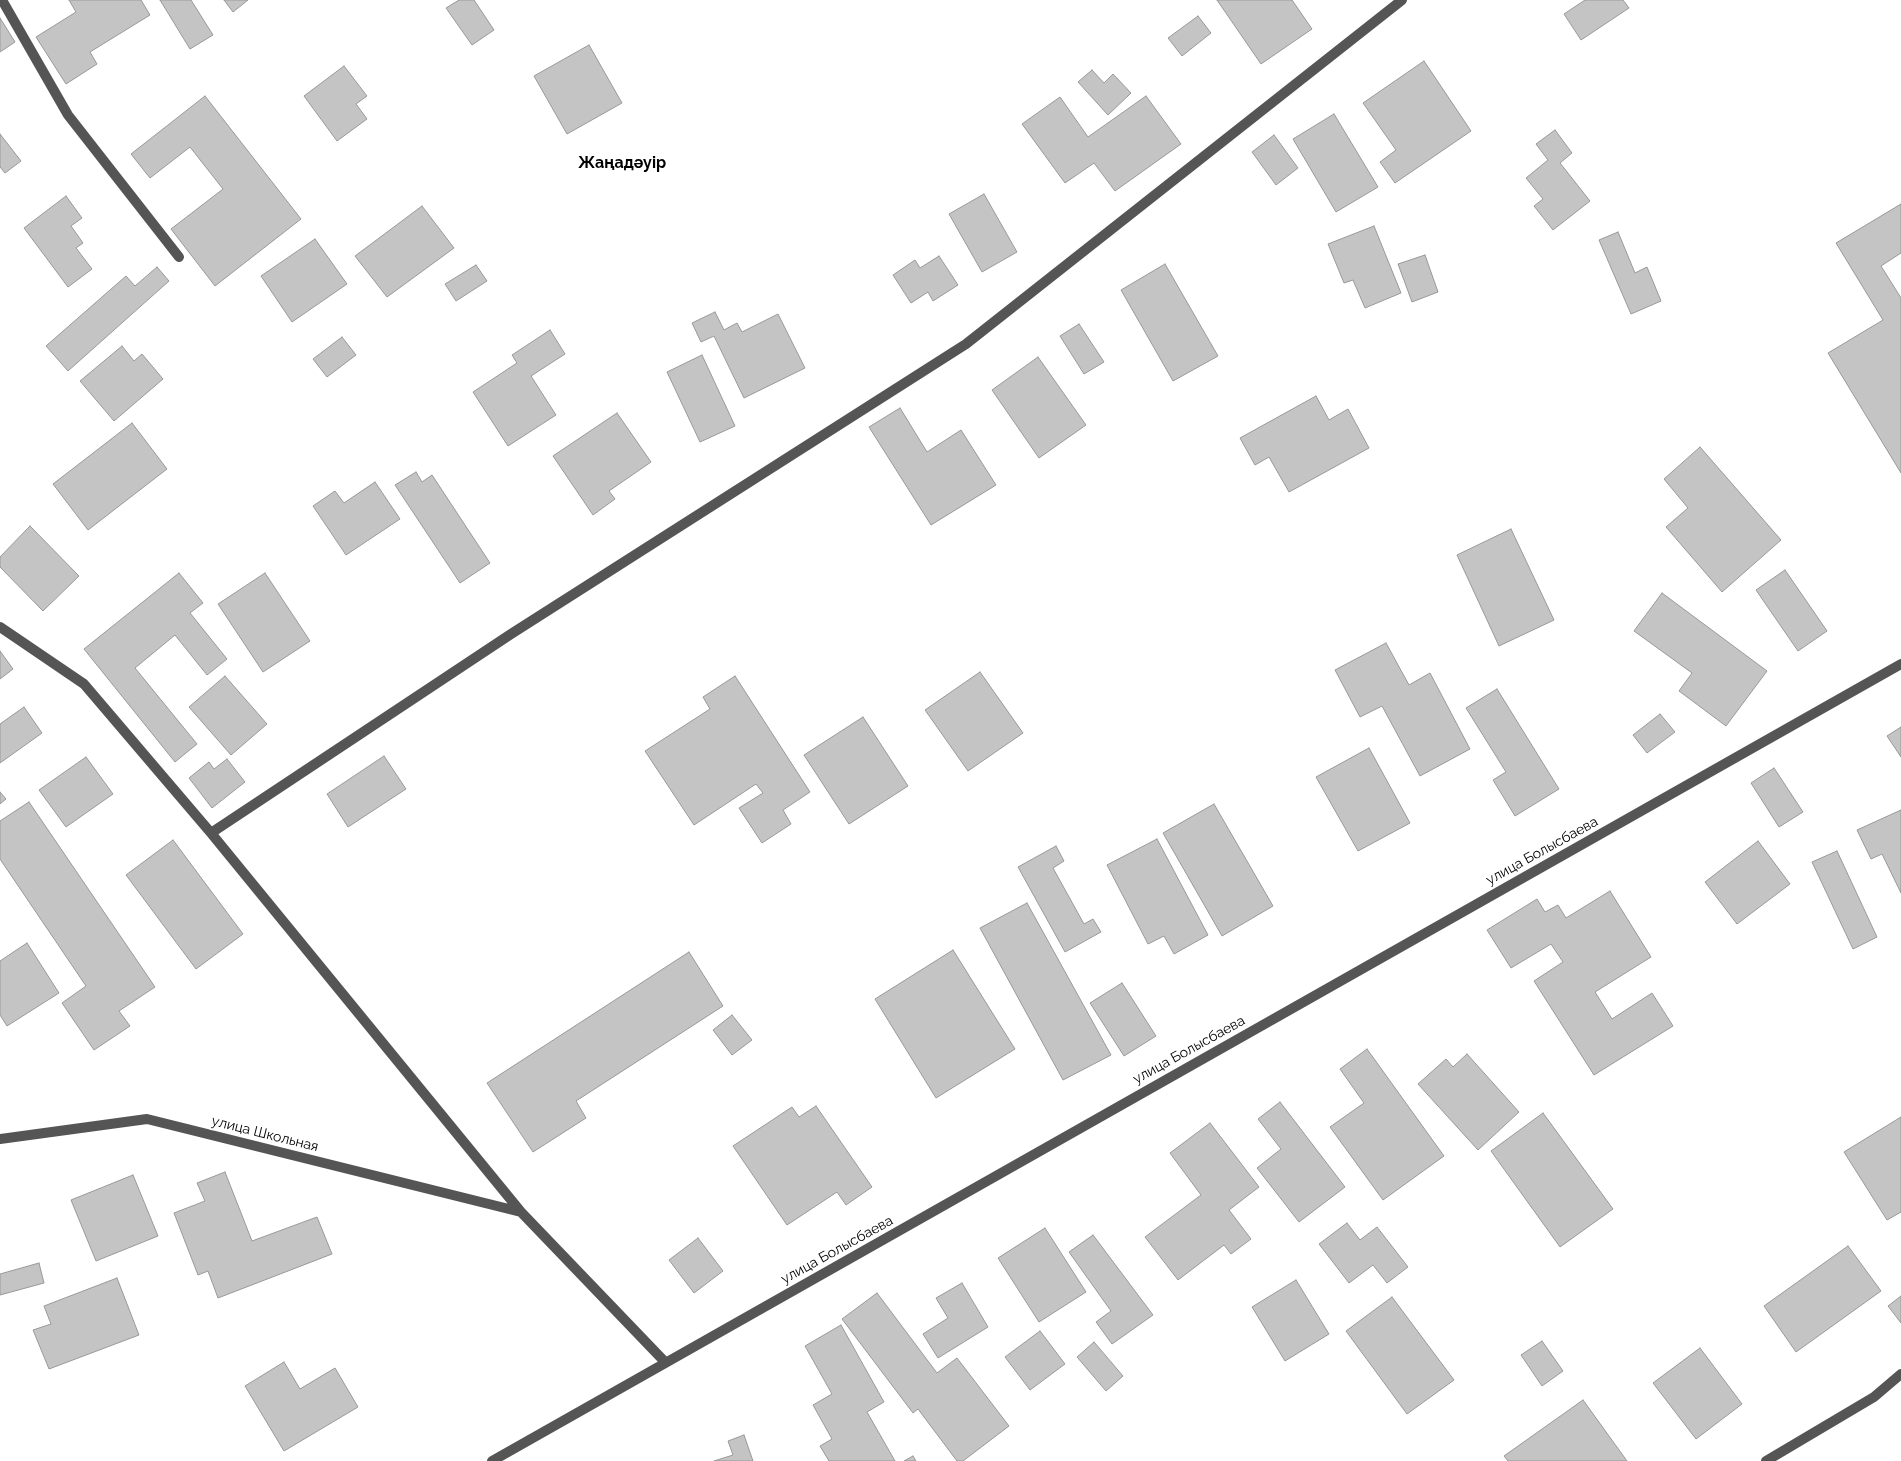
<!DOCTYPE html>
<meta charset="utf-8">
<style>
body{margin:0}
canvas{display:block;background:#fff}
</style>
<canvas width="1901" height="1461"></canvas>
<script>
const context = document.querySelector('canvas').getContext('2d');
context.lineJoin = 'round';
function fill(path, color) {
  context.fillStyle = color;
  context.fill(path, 'evenodd');
}
function poly(rows) {
  const path = new Path2D();
  for (const r of rows) {
    path.moveTo(r[0], r[1]);
    for (let i = 2; i < r.length; i += 2) path.lineTo(r[i], r[i + 1]);
  }
  return path;
}
function stroke(path, color, width, dash) {
  context.strokeStyle = color;
  context.lineWidth = width;
  context.lineCap = dash ? 'butt' : 'round';
  context.setLineDash(dash || []);
  context.stroke(path);
}
function write(font, color, halo, rows, align = 'center') {
  context.font = font + ' Raleway,sans-serif';
  context.lineWidth = 4;
  context.setLineDash([]);
  context.textBaseline = 'middle';
  context.strokeStyle = halo;
  context.fillStyle = color;
  for (const [text, x, y, turn = 0] of rows) {
    context.save();
    context.translate(x, y);
    context.rotate((+turn || 0) * Math.PI / 180);
    context.textAlign = isNaN(turn) ? turn : align;
    if (halo) context.strokeText(text, 0, 0);
    context.fillText(text, 0, 0);
    context.restore();
  }
}
const building = poly([
 [69,0,141,0,150,15,90,52,97,64,66,84,36,37,76,12,69,0],
 [160,0,191,0,213,35,190,49,160,0],
 [224,0,248,0,233,12,224,0],
 [459,0,474,0,494,30,472,45,446,8,459,0],
 [1217,0,1292,0,1312,29,1261,64,1217,0],
 [1585,0,1623,0,1629,8,1581,40,1564,14,1585,0],
 [1198,16,1211,33,1182,56,1168,38,1198,16],
 [0,18,15,42,0,52,0,18],
 [589,45,622,103,567,134,534,76,589,45],
 [1424,61,1471,131,1395,183,1380,162,1396,150,1363,103,1424,61],
 [344,66,367,96,356,104,367,119,337,141,304,96,344,66],
 [1092,70,1104,83,1113,74,1131,93,1108,115,1078,82,1092,70],
 [205,96,301,219,215,286,171,229,223,189,190,147,150,178,131,154,205,96],
 [1146,96,1181,144,1115,191,1094,163,1065,183,1022,124,1060,97,1088,137,1146,96],
 [1334,114,1378,187,1336,212,1293,139,1334,114],
 [1555,130,1572,153,1560,163,1590,201,1553,230,1534,206,1543,199,1526,178,1548,160,1536,144,1555,130],
 [0,134,21,161,5,173,0,167,0,134],
 [1274,135,1298,168,1276,185,1252,152,1274,135],
 [984,194,1017,252,982,272,949,214,984,194],
 [66,196,82,218,71,226,83,243,76,248,92,269,68,287,24,228,66,196],
 [1901,204,1901,253,1881,266,1901,298,1901,473,1828,353,1883,320,1836,243,1901,204],
 [422,206,454,248,387,297,355,256,422,206],
 [1374,226,1401,293,1365,308,1353,280,1344,283,1328,244,1374,226],
 [1618,232,1635,273,1647,267,1661,301,1631,314,1599,240,1618,232],
 [315,239,347,284,292,322,261,276,315,239],
 [1425,255,1438,292,1412,302,1398,264,1425,255],
 [939,256,958,285,933,301,928,292,911,303,893,275,915,260,920,268,939,256],
 [1165,264,1218,356,1173,381,1121,290,1165,264],
 [476,265,487,281,456,301,445,284,476,265],
 [157,267,169,281,68,371,46,346,126,276,135,286,157,267],
 [715,312,724,330,737,323,742,332,778,314,805,368,744,398,714,336,701,342,692,323,715,312],
 [1079,324,1104,362,1084,374,1060,336,1079,324],
 [550,330,565,354,531,376,556,415,508,446,473,392,517,363,512,355,550,330],
 [342,337,356,355,327,377,313,359,342,337],
 [122,346,134,361,142,354,163,379,114,421,80,381,122,346],
 [702,355,735,426,700,442,667,372,702,355],
 [1038,357,1086,425,1039,458,992,390,1038,357],
 [1316,396,1329,420,1348,409,1369,448,1289,492,1269,457,1255,465,1240,438,1316,396],
 [900,408,927,452,961,430,996,485,931,525,869,427,900,408],
 [617,413,651,462,609,491,615,499,593,515,553,456,617,413],
 [132,423,167,469,88,530,53,484,132,423],
 [1700,447,1781,540,1722,592,1666,527,1688,508,1664,479,1700,447],
 [416,472,422,482,432,475,490,563,460,583,395,485,416,472],
 [375,482,400,519,346,555,313,506,335,491,344,503,375,482],
 [30,526,79,576,43,611,0,567,0,557,30,526],
 [1511,529,1554,620,1499,646,1457,555,1511,529],
 [1785,570,1827,631,1798,651,1756,590,1785,570],
 [179,573,203,603,190,613,227,659,207,675,175,635,135,668,197,744,175,762,84,649,179,573],
 [265,573,310,641,263,672,218,604,265,573],
 [1662,593,1767,671,1726,726,1679,691,1692,673,1634,631,1662,593],
 [1386,643,1409,685,1430,673,1470,749,1420,776,1382,706,1360,717,1335,670,1386,643],
 [0,651,13,669,0,679,0,651],
 [980,672,1023,733,968,771,925,710,980,672],
 [225,676,267,724,231,755,189,707,225,676],
 [735,676,810,792,783,810,791,824,762,843,739,808,763,793,756,784,694,825,645,751,710,709,703,697,735,676],
 [1497,689,1559,789,1515,816,1493,780,1506,772,1466,708,1497,689],
 [24,707,42,733,0,763,0,724,24,707],
 [1660,714,1675,732,1647,753,1633,735,1660,714],
 [863,717,908,786,849,824,804,755,863,717],
 [1901,727,1901,757,1887,736,1901,727],
 [1369,748,1410,823,1358,851,1316,777,1369,748],
 [384,756,406,789,348,827,327,794,384,756],
 [86,757,113,794,66,827,39,790,86,757],
 [227,759,245,782,212,808,189,778,209,762,214,769,227,759],
 [1774,768,1803,812,1779,827,1751,783,1774,768],
 [0,792,6,799,0,804,0,792],
 [29,802,155,987,119,1011,130,1026,94,1050,62,1003,86,986,0,859,0,821,29,802],
 [1214,804,1273,906,1222,936,1163,833,1214,804],
 [1901,810,1901,893,1882,854,1871,859,1857,830,1901,810],
 [1157,839,1208,935,1174,954,1164,936,1148,944,1107,865,1157,839],
 [173,840,243,934,196,969,126,875,173,840],
 [1758,841,1790,884,1737,924,1705,882,1758,841],
 [1056,846,1064,861,1053,868,1084,924,1093,919,1101,932,1065,952,1018,867,1056,846],
 [1837,851,1877,937,1853,949,1812,862,1837,851],
 [1610,891,1651,957,1595,992,1612,1019,1652,993,1673,1026,1594,1075,1534,981,1563,962,1551,944,1511,968,1487,930,1537,899,1545,912,1558,905,1566,918,1610,891],
 [1027,903,1111,1055,1063,1080,980,928,1027,903],
 [27,943,59,993,7,1026,0,1015,0,961,27,943],
 [953,950,1015,1049,936,1098,875,999,953,950],
 [689,952,723,1006,576,1101,586,1118,533,1152,487,1083,689,952],
 [1122,983,1156,1036,1124,1056,1090,1003,1122,983],
 [732,1015,752,1040,732,1055,713,1030,732,1015],
 [1367,1049,1444,1156,1383,1200,1330,1127,1364,1103,1340,1069,1367,1049],
 [1467,1054,1519,1112,1478,1150,1418,1084,1446,1059,1453,1067,1467,1054],
 [1280,1102,1345,1187,1299,1222,1257,1168,1281,1149,1258,1119,1280,1102],
 [816,1106,872,1187,846,1205,837,1192,787,1225,733,1146,792,1107,799,1117,816,1106],
 [1543,1113,1613,1209,1560,1247,1491,1151,1543,1113],
 [1901,1117,1901,1212,1887,1220,1844,1152,1901,1117],
 [1210,1123,1259,1187,1229,1210,1251,1239,1231,1254,1224,1245,1178,1280,1145,1237,1201,1195,1170,1153,1210,1123],
 [225,1172,252,1241,317,1217,332,1254,218,1298,208,1271,198,1275,174,1213,205,1201,197,1183,225,1172],
 [133,1175,158,1236,96,1261,71,1200,133,1175],
 [1347,1223,1360,1240,1377,1227,1408,1267,1387,1283,1373,1265,1349,1283,1319,1244,1347,1223],
 [1045,1228,1086,1292,1039,1322,998,1258,1045,1228],
 [1093,1235,1153,1315,1112,1344,1096,1322,1111,1311,1069,1252,1093,1235],
 [698,1238,723,1271,694,1293,669,1260,698,1238],
 [1848,1246,1881,1291,1796,1352,1764,1306,1848,1246],
 [39,1263,44,1283,0,1295,0,1274,39,1263],
 [117,1278,139,1335,49,1369,33,1330,51,1324,44,1306,117,1278],
 [1296,1280,1329,1334,1285,1361,1252,1307,1296,1280],
 [962,1283,988,1327,938,1358,923,1334,948,1318,936,1298,962,1283],
 [877,1293,937,1373,957,1358,1009,1426,963,1461,957,1461,918,1409,913,1413,842,1319,877,1293],
 [1901,1296,1901,1323,1888,1306,1901,1296],
 [1392,1297,1454,1380,1407,1414,1346,1331,1392,1297],
 [841,1325,884,1402,867,1412,895,1461,829,1461,820,1446,832,1439,813,1405,832,1394,805,1346,841,1325],
 [1040,1331,1065,1364,1030,1390,1005,1357,1040,1331],
 [1542,1341,1563,1371,1542,1386,1521,1355,1542,1341],
 [1094,1342,1123,1376,1106,1391,1077,1357,1094,1342],
 [1700,1348,1742,1404,1696,1439,1653,1383,1700,1348],
 [284,1362,300,1389,335,1368,358,1407,284,1451,245,1386,284,1362],
 [1583,1400,1627,1461,1508,1461,1504,1456,1583,1400],
 [744,1435,753,1461,714,1461,733,1455,728,1441,744,1435],
 [913,1456,916,1461,904,1461,913,1456]
]);
fill(building, '#c4c4c4');
stroke(building, '#999', 1);
stroke(poly([
 [1766,1461,1874,1397,1901,1374]
]), '#555', 10);
stroke(poly([
 [2,0,68,115,179,257],
 [0,627,84,684,211,833,521,1212,665,1362],
 [211,833,511,634,966,344,1402,0],
 [0,1139,147,1119,521,1212]
]), '#555', 10);
stroke(poly([
 [492,1461,1901,664]
]), '#555', 10);
write('14px', '#000', '#fff', [
 ["улица Болысбаева",1542,851,-29],
 ["улица Болысбаева",1189,1050,-29],
 ["улица Школьная",265,1134,14],
 ["улица Болысбаева",837,1250,-29]
]);
write('bold 16px', '#000', '#fff', [
 ["Жаңадәуір",622,163]
]);
</script>
